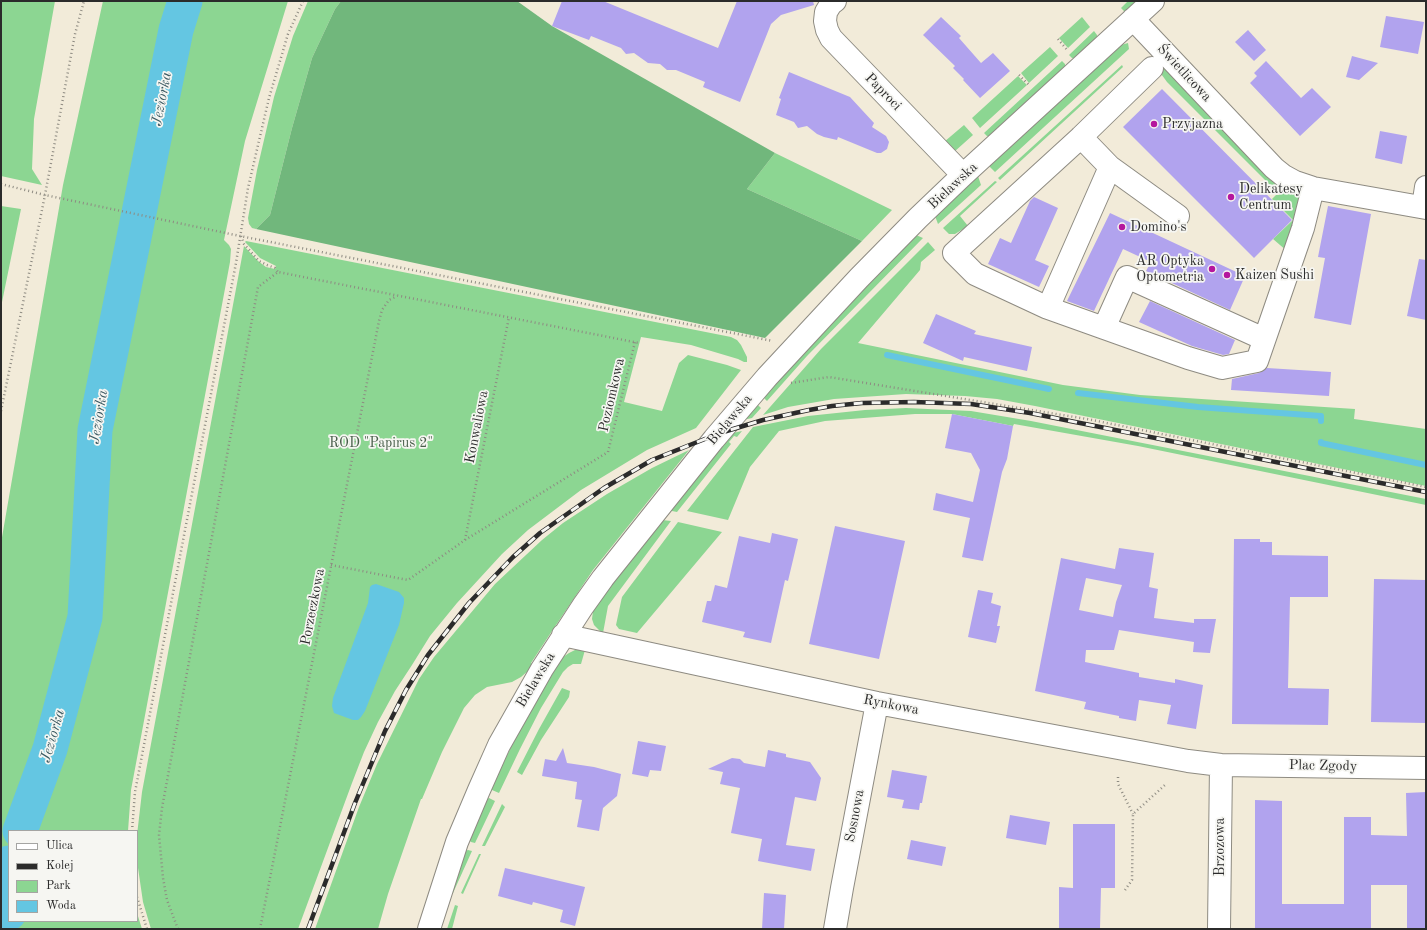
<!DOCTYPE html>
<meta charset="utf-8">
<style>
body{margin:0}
#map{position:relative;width:1427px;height:930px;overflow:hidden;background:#f2ebd9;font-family:"Old Standard TT",serif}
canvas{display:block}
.frame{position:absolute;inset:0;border:2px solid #2b2b2b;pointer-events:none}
.legend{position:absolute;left:8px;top:830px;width:130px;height:92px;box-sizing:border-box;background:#f6f6f2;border:1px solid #a5a5a2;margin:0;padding:5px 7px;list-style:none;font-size:12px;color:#2b2b2b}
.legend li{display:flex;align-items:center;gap:8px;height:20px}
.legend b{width:20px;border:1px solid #a5a5a2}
</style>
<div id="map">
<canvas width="1427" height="930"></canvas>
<div class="frame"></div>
<ul class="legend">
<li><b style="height:5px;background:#fff"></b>Ulica</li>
<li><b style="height:5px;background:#2b2b2b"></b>Kolej</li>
<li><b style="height:11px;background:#8cd692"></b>Park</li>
<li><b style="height:11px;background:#64c6e2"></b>Woda</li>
</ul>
</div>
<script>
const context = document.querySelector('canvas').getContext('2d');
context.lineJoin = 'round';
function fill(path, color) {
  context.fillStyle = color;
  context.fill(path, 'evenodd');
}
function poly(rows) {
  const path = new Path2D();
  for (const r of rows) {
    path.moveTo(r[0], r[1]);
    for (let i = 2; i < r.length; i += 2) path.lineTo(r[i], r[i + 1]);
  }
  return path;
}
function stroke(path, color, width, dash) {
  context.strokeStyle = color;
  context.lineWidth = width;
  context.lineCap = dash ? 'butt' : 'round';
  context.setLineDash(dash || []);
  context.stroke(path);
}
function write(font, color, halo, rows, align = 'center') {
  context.font = font + ' "Old Standard TT",serif';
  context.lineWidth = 3.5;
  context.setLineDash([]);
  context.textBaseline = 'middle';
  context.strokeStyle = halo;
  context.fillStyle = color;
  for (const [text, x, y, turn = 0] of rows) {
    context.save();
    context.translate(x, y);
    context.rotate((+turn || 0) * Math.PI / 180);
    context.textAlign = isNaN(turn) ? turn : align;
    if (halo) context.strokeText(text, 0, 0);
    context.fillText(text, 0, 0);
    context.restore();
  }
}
fill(poly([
 [1,1,55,1,34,119,32,169,42,185,1,176],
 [103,1,288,1,245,141,224,240,229,245,231,249,230,262,131,790,128,831,9,831,9,921,137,921,137,913,142,929,1,929,1,543,63,185],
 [308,1,341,1,335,9,312,58,292,128,270,215,256,229,252,228,249,224,248,218,257,170,274,97,293,36],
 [1128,1,1138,1,1127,11,1124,11,1121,8],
 [1082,17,1090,27,1068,48,1059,38],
 [1094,31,1097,35,1097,38,1075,58,1072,58,1069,55],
 [1128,43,1129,49,995,172,989,166,1121,45],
 [1050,47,1058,56,1029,83,1021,73],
 [1062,61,1065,64,1065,67,990,136,987,136,984,133],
 [1122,65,1123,67,1000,180,998,178],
 [1164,66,1285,189,1299,195,1300,215,1287,251,1273,239,1293,220,1272,199,1276,195,1280,195,1167,82,1159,71],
 [1018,76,1027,85,980,128,972,118],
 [964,125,973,135,954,152,944,142],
 [775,153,892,210,862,241,747,189],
 [978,176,981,185,938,224,935,216],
 [995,181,997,182,960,216,968,226,955,234,949,234,943,228],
 [1,206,21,209,1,307],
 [916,235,923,238,807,356,767,401,764,398,758,405,761,408,752,418,743,420,808,346,867,284],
 [246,241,731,337,737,340,741,345,747,357,747,362,744,362,738,359,691,345,641,337,624,402,662,411,679,363,688,355,727,365,741,370,696,428,647,450,581,490,528,530,502,554,457,603,430,636,412,665,395,691,378,722,364,752,352,783,298,929,151,929,143,902,137,861,137,835,142,792,244,246,258,261,266,267,275,269,276,266,260,258,245,242],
 [928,242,935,250,921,262,920,270,858,343,1063,385,1140,395,1355,409,1354,419,1426,429,1426,486,1035,406,997,399,965,396,906,394,834,399,788,407,763,415,821,349],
 [906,408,971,411,1031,421,1426,499,1426,505,1138,446,1014,424,1013,426,952,414,915,414,825,421,779,431,750,467,728,520,687,511,753,427,808,416,865,410],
 [742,431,737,437,734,436,729,442,731,444,677,512,672,511,672,507,733,433],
 [689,450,593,570,552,631,531,663,532,664,529,670,521,677,512,682,487,687,475,695,464,708,442,752,422,799,421,799,388,894,378,929,315,929,359,807,377,764,419,679,434,657,495,584,542,540,563,523,607,494,652,468],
 [662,520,671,521,608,606,603,633,601,632,594,625,592,619,593,611,612,584],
 [678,522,722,532,637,633,619,629,616,625,622,597],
 [575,650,585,650,581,664,573,664,568,667,563,672,541,708,520,749,499,793,492,790,491,788,524,721,560,659,569,653],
 [562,688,570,691,569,697,541,740,522,775,517,772,539,729],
 [489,798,495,801,475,843,471,842,469,840,486,799],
 [502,804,505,807,485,846,482,846],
 [468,850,472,851,453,893,451,890,465,851],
 [479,854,481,854,463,894,461,893],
 [455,905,458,906,452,929,447,929]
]), '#8cd692');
fill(poly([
 [341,1,517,1,552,26,775,153,747,189,862,241,765,338,256,229,270,215,292,128,312,58,335,9]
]), '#71b77c');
fill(poly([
 [376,584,399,592,404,598,404,603,399,625,365,711,361,717,358,720,353,720,334,713,332,706,333,698,368,603,370,587,372,585]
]), '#64c6e2');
stroke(poly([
 [887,355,1049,389],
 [1078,393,1198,407,1321,416,1321,421],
 [1321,442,1321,443,1426,465]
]), '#64c6e2', 6);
stroke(poly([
 [20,831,50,749,85,617,95,430,176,30,185,1],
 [9,863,3,888,9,913]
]), '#64c6e2', 35);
fill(poly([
 [562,1,603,1,718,48,737,1,813,1,814,5,781,15,771,24,740,102,703,87,705,82,676,70,667,70,660,64,648,63,634,53,626,54,621,48,591,36,589,40,552,26],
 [1386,16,1424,22,1418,54,1380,47],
 [941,17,961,36,959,38,981,63,993,53,1010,71,980,98,963,80,964,79,953,68,955,66,923,35],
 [1248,30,1266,50,1254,61,1235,42],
 [1352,56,1378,63,1359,80,1346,77],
 [1266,61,1301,98,1312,88,1331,107,1300,136,1250,83,1257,76,1254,73],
 [789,72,850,97,874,123,872,127,886,136,889,142,887,149,881,153,877,153,838,137,837,140,824,137,817,134,807,126,798,128,794,122,776,115,781,99,779,98],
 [1162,89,1292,220,1254,258,1123,127],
 [1380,131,1407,136,1402,164,1375,158],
 [1034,197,1058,208,1035,260,1049,266,1039,287,988,264,1000,238,1011,243,1030,201],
 [1328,206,1371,214,1351,325,1314,318,1325,258,1318,257],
 [1110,213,1245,276,1230,310,1146,271,1151,262,1123,249,1094,311,1067,301],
 [1419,259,1426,260,1426,320,1407,316],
 [1150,301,1235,340,1229,354,1223,355,1192,346,1139,322],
 [936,314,976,331,974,334,1032,347,1027,371,964,357,963,361,923,343],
 [1267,368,1331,372,1329,396,1231,390,1232,379,1259,373],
 [952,414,1013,426,1007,459,1002,472,983,561,962,557,970,518,933,510,936,493,973,502,980,470,971,453,945,448],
 [835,526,905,541,879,659,809,644],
 [772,533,798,539,788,581,785,580,771,643,743,637,745,632,702,622,707,601,711,601,715,585,727,588,739,536,770,543],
 [1234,539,1260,539,1260,542,1272,542,1272,555,1328,556,1328,597,1290,597,1288,688,1329,689,1328,725,1232,724],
 [1119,548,1154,553,1149,587,1158,589,1154,618,1194,623,1194,619,1216,619,1210,653,1193,652,1194,642,1119,630,1114,650,1086,650,1085,662,1139,673,1139,677,1175,683,1175,679,1203,685,1196,729,1167,724,1171,705,1139,700,1136,721,1119,718,1119,716,1084,709,1086,702,1035,691,1061,558,1115,569],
 [1086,578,1122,585,1116,602,1113,617,1079,610],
 [1374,579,1426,580,1426,723,1371,722],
 [978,590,993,593,991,603,1001,606,997,626,1000,626,996,643,968,637],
 [638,741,666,746,661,771,650,770,648,777,632,774],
 [563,748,567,763,594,767,621,774,617,796,603,808,599,831,577,827,582,800,575,799,577,782,542,776,545,759,556,761],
 [768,750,786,754,786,757,810,762,821,778,816,801,795,797,786,845,815,849,811,871,758,861,762,839,731,833,740,788,720,784,723,772,708,769,732,758,740,759,744,763,765,767],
 [892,770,927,776,922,803,920,803,919,810,902,808,904,800,887,797],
 [1426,792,1426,929,1407,929,1407,885,1371,885,1371,929,1255,929,1255,800,1282,801,1282,904,1344,904,1344,817,1371,817,1371,835,1407,836,1406,793],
 [1010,815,1050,822,1046,845,1006,838],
 [1073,824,1115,824,1115,888,1101,888,1100,929,1059,929,1059,887,1073,888],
 [911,840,946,847,942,866,907,859],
 [505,868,585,887,575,926,560,922,563,910,533,902,532,905,498,896],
 [764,893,786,895,784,929,762,929]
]), '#b1a3ee');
const minor = poly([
 [835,1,831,4,826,12,825,21,827,30,831,38,963,175],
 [1133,19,1274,168,1284,176,1295,182,1313,188,1426,208],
 [1081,137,1110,167,1048,308,975,274,954,253,1081,137,1152,68],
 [1110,167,1178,216],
 [1423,207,1426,187],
 [1048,308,1188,358,1222,368,1257,361,1303,228,1313,188],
 [1104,328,1127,277,1264,339],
 [563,635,877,703,1188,761,1221,765,1426,768],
 [429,929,457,842,479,790,499,745,542,669,583,606,603,578,714,439,767,377,859,278,918,218,963,175,1153,1],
 [835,929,842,888,877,703],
 [1219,929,1221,765]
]);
stroke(minor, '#8e8b82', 24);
stroke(poly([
 [1058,39,1068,51],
 [1019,75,1030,86],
 [1,184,45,195,240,236,773,341],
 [241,236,244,244,259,261,267,265,275,268,278,272],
 [791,383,829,377,1087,419,1426,487],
 [1,411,45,195,75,34,84,1],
 [465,540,509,317],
 [331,565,408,580,465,540,608,452,635,342],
 [1118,777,1118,784,1133,814],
 [132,831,135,792,236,263,248,188,269,98,288,34,303,1],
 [1125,890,1132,880,1133,814,1165,785],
 [137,897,147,929],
 [178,929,167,900,163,878,159,835,162,808,258,287,278,272,639,343],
 [260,929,379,321,382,310,389,300,397,296]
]), '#8e8b82', 2.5, [1, 3]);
stroke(minor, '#fff', 22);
const rail = poly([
 [308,929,355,803,385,731,406,690,428,655,469,603,513,557,540,533,604,488,652,460,720,433,763,420,809,410,832,406,862,403,914,402,971,404,1030,413,1426,492]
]);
stroke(rail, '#2b2b2b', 4.5);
stroke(rail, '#f6f6f2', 3, [9]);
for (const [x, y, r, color] of [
 [1154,124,4,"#b5179e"],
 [1231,197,4,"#b5179e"],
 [1122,227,4,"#b5179e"],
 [1212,269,4,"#b5179e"],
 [1227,275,4,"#b5179e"]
]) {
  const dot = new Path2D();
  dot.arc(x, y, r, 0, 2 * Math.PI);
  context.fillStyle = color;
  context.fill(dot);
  stroke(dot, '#f6f6f2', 1.5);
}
write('14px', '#2b2b2b', '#f6f6f2', [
 ["Świetlicowa",1184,73,47],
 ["Paproci",883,92,46],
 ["Bielawska",953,186,-43],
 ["Poziomkowa",612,395,-77],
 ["Bielawska",730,420,-50],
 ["Konwaliowa",477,427,-79],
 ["Porzeczkowa",313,607,-79],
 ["Bielawska",536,680,-59],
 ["Rynkowa",891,705,11],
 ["Plac Zgody",1323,766,1],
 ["Sosnowa",855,816,-79],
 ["Brzozowa",1220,847,-90]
]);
write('14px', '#2b2b2b', '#f6f6f2', [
 ["Przyjazna",1162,124],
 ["Delikatesy",1239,189],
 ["Centrum",1239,205],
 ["Domino's",1130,227],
 ["AR Optyka",1204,261,"right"],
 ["Optometria",1204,277,"right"],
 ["Kaizen Sushi",1235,275]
], 'left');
write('14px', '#485e4a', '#f6f6f2', [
 ["ROD \"Papirus 2\"",381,443]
]);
write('italic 15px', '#3c5a62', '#f6f6f2', [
 ["Jeziorka",162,99,-79],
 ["Jeziorka",99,417,-81],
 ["Jeziorka",53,736,-74]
]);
</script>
